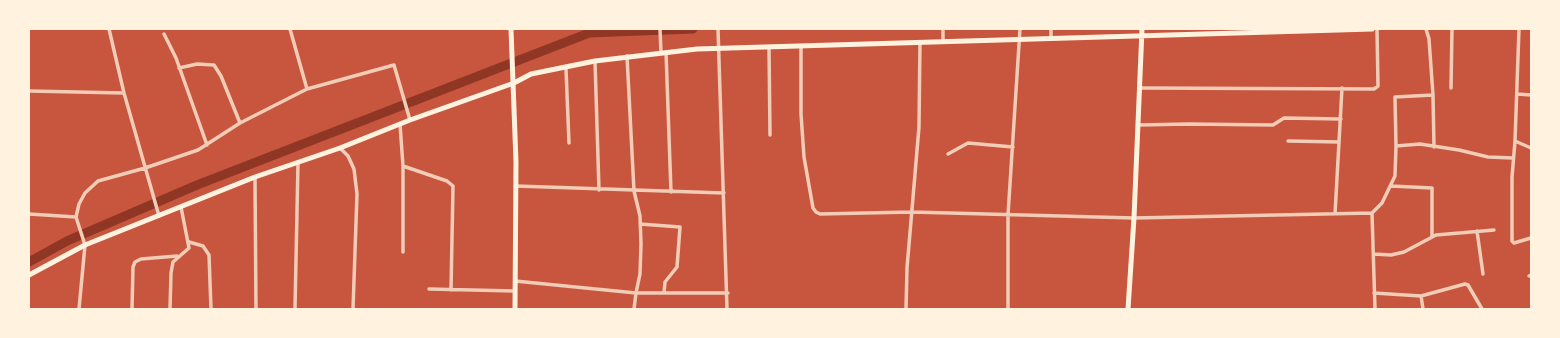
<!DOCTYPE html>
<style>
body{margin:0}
#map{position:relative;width:1560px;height:338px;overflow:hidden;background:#c8553d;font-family:Manrope,sans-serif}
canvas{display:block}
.frame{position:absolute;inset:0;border:30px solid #fff3e0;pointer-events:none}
</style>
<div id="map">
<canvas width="1560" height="338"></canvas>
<div class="frame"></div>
</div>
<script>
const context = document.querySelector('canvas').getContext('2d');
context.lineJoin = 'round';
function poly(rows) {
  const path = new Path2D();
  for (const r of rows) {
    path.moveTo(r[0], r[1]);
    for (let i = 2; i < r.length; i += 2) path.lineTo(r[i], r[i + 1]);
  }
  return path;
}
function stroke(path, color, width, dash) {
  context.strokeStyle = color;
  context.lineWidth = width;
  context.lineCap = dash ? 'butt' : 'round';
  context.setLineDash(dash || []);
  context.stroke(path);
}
stroke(poly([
 [29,262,67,241,197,185,589,33,693,29]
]), '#8f3625', 9);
stroke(poly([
 [109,29,124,93,159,216],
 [290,29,307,89],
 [660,29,661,53],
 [718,29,727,309],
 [943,29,943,41],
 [1051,29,1051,38],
 [1426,29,1429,39,1433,95,1434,147],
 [1519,29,1515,141,1531,148],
 [164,34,176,58,207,145],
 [769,47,770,135],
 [801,47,801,114,804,157,813,208,816,212,820,214,912,212,1134,218,1372,213,1382,203,1395,176,1396,146,1420,144,1459,150,1488,157,1513,158],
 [666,52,671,192],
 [627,56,634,191,640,216,641,244,640,274,636,293,728,293],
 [595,61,599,190],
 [179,68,197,64,214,65,221,76,240,123],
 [566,69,569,143],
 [1140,88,1374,89,1378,86,1377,29],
 [1451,88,1452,29],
 [29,91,124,93],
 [1517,94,1531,95],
 [400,124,403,166,403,252],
 [1138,125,1189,124,1273,125,1284,118,1341,119],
 [1288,141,1339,142],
 [1515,141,1512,177,1512,241,1514,243,1531,238],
 [1396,146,1395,97,1433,95],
 [340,148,348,156,354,169,357,194,353,309],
 [948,154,968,143,1013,147],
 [403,166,447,181,453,186,451,290],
 [255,177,256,309],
 [516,186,724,193],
 [1391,186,1432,188,1432,237],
 [1372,213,1375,309],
 [29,214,76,217,85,245,79,309],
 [1335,214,1342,88],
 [76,217,79,204,85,193,98,181,145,168,198,150,240,123,307,89,394,65,410,120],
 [640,224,680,227,677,267,665,282,664,293],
 [1477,231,1483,274],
 [189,242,203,246,209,255,211,309],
 [1374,254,1391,255,1404,252,1436,235,1494,230],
 [1529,276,1531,275],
 [515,281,636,293,634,309],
 [429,289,515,291],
 [1374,293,1421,296,1423,309],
 [1421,296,1465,284,1468,285,1482,309],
 [132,309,133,267,135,262,141,259,177,256],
 [170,309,171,273,173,262,189,248,181,207],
 [295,309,298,163],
 [906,309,907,268,919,127,920,42],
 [1008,309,1008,215,1020,29]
]), '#f1ccb7', 3.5);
stroke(poly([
 [511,29,516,162,515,309],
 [29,275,85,245,255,177,340,148,410,120,514,83,531,74,595,61,697,49,1372,29],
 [1128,309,1134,218,1142,29]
]), '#fff3e0', 5);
</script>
